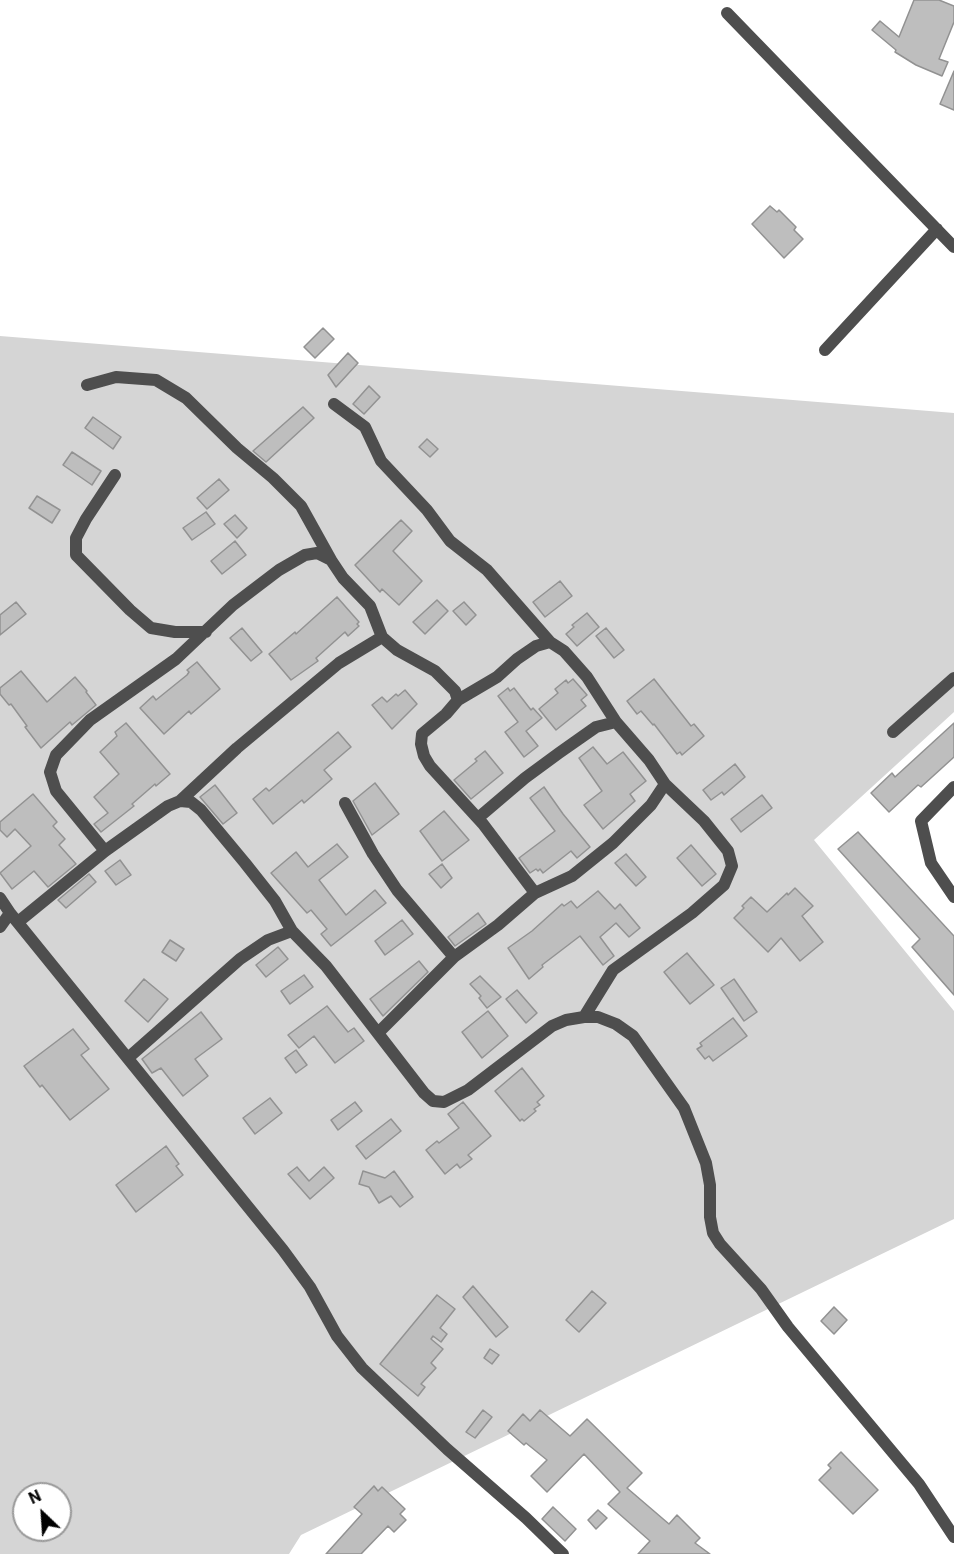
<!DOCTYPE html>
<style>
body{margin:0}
#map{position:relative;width:954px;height:1554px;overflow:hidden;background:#fff;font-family:Roboto,sans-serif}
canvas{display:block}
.north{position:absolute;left:12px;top:1482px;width:60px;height:60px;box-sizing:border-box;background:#fff;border:2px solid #999;border-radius:50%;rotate:335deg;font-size:16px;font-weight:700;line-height:24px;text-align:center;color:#000}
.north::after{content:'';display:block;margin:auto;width:21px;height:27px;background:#000;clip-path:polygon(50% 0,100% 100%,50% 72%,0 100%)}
</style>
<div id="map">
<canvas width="954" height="1554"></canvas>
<div class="north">N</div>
</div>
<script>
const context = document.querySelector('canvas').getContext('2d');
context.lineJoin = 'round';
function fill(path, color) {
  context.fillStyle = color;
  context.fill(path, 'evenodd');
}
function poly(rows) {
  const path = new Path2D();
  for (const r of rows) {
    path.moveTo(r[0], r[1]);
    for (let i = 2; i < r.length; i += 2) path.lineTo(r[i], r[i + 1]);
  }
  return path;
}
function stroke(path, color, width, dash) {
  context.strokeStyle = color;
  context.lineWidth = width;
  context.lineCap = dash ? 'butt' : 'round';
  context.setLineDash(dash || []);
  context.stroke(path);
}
fill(poly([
 [0,336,954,413,954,712,814,840,954,1011,954,1219,301,1535,289,1554,0,1554],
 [24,1494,60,1494,60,1530,24,1530]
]), '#d5d5d5');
const building = poly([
 [914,0,939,0,954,6,954,22,939,59,948,62,942,76,916,65,895,52,896,50,872,30,880,21,899,37,914,0],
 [954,71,954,110,940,104,954,71],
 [770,206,777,212,779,210,796,227,794,230,803,239,784,258,752,224,770,206],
 [323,328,334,339,315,358,304,347,323,328],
 [348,353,358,363,336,387,328,375,348,353],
 [369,386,380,397,364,414,353,404,369,386],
 [303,407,314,418,266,462,253,451,303,407],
 [93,417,121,437,113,449,85,428,93,417],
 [427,439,438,449,430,457,419,447,427,439],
 [72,452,101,471,92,485,63,465,72,452],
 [219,479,229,490,207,509,197,498,219,479],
 [37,496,60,510,52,523,29,508,37,496],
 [206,512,215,524,192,540,183,528,206,512],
 [235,515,247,528,237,538,224,524,235,515],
 [401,520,412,531,393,551,422,581,399,605,382,589,380,592,355,565,401,520],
 [235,541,246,555,222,574,211,561,235,541],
 [560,581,572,596,545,617,533,602,560,581],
 [337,597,359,622,357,624,359,626,348,636,345,632,316,658,318,661,291,680,269,654,295,632,296,634,337,597],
 [437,600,448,611,425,634,413,622,437,600],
 [16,602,26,614,0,635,0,615,16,602],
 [464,602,476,615,466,625,453,611,464,602],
 [587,613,599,627,577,646,566,634,574,627,572,625,587,613],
 [242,628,262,652,251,661,230,638,242,628],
 [606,628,624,650,614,658,596,636,606,628],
 [197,662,220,689,191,714,189,711,164,734,140,708,153,696,156,700,187,675,189,672,187,670,197,662],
 [21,671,47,702,75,677,87,691,86,692,96,705,72,725,70,722,41,748,25,727,27,726,11,704,9,705,0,694,0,688,21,671],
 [573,679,587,695,581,700,586,706,556,730,539,709,558,693,555,689,566,680,568,683,573,679],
 [654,679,691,726,694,724,704,736,682,755,680,752,677,754,654,724,653,725,641,711,637,714,627,701,654,679],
 [508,688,510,691,514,688,531,710,533,708,542,718,526,731,538,746,524,757,505,732,518,722,498,696,508,688],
 [405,690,417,704,392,729,372,705,382,697,387,702,396,694,398,696,405,690],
 [126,723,170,774,156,786,155,784,132,804,134,806,101,832,94,824,108,813,94,797,119,774,100,752,117,736,115,732,126,723],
 [954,723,954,757,921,787,918,785,889,812,871,793,892,773,895,777,954,723],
 [338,732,351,747,324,770,332,779,304,803,302,800,273,824,253,799,266,788,269,791,338,732],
 [593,747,607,764,623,752,646,781,630,794,635,801,603,829,584,805,602,791,579,758,593,747],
 [485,751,503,773,471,799,454,780,477,761,475,759,485,751],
 [735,764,745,777,724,795,722,792,711,800,703,790,735,764],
 [375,783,399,814,372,835,353,801,375,783],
 [215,785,237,813,223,824,200,797,215,785],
 [544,787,563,814,590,847,577,858,571,851,543,873,540,869,538,871,536,869,530,873,519,858,555,831,530,798,544,787],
 [33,794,57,822,53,826,65,839,59,845,76,864,48,887,34,871,12,889,0,873,31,846,15,829,7,837,0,830,0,822,33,794],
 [762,795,772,808,741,832,731,819,762,795],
 [444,811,469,840,442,861,420,831,444,811],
 [858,832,954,936,954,995,912,947,920,939,838,849,858,832],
 [337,844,348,857,319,880,346,915,375,890,386,903,331,946,321,934,327,929,311,910,307,913,271,873,296,852,308,867,337,844],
 [691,845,716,874,702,886,677,858,691,845],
 [626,854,646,877,636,886,615,863,626,854],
 [120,860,131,875,116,885,105,871,120,860],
 [442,864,452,878,441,888,429,874,442,864],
 [89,874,96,882,66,908,58,900,89,874],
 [795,888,813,906,802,916,823,942,800,961,781,938,768,952,734,918,744,908,742,906,751,897,767,912,787,893,788,895,795,888],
 [598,891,615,909,620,904,640,928,629,937,616,923,600,937,614,956,603,965,580,936,542,965,543,967,529,979,508,948,532,931,562,904,564,906,571,901,577,908,598,891],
 [478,913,486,924,455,946,448,937,478,913],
 [402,920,413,934,385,955,375,941,402,920],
 [170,940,184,949,176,961,162,952,170,940],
 [278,947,288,959,266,977,256,965,278,947],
 [687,953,714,985,690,1004,664,972,687,953],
 [419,961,428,972,383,1016,370,999,419,961],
 [304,975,313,987,290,1004,281,991,304,975],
 [480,976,501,997,487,1008,479,998,481,996,470,984,480,976],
 [144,979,168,999,148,1022,125,1001,144,979],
 [734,979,757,1012,744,1021,721,988,734,979],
 [517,990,537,1013,526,1023,506,999,517,990],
 [327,1006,348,1032,354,1028,364,1041,335,1063,314,1036,299,1048,288,1035,327,1006],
 [488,1011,508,1036,482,1058,462,1032,488,1011],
 [201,1012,222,1039,195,1059,208,1076,183,1096,161,1068,152,1073,142,1059,201,1012],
 [733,1018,747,1036,713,1061,709,1056,705,1059,697,1049,702,1046,700,1043,733,1018],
 [73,1029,89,1049,81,1055,109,1089,70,1120,42,1085,40,1087,24,1066,73,1029],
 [296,1050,307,1065,296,1073,285,1058,296,1050],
 [522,1068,544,1096,537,1102,540,1105,534,1109,536,1111,524,1121,522,1119,520,1121,495,1091,522,1068],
 [270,1098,282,1113,255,1134,243,1118,270,1098],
 [355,1102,362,1111,338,1130,331,1120,355,1102],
 [463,1102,491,1136,468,1155,472,1159,460,1168,457,1164,445,1174,426,1150,437,1141,439,1143,459,1128,448,1114,463,1102],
 [391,1119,401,1131,366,1159,356,1146,391,1119],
 [166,1146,179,1164,176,1166,183,1175,136,1212,116,1185,166,1146],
 [297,1167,309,1181,324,1167,334,1178,310,1199,288,1174,297,1167],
 [363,1171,385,1178,394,1171,413,1197,400,1207,391,1196,379,1203,369,1187,359,1184,363,1171],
 [473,1286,508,1327,496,1337,463,1297,473,1286],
 [592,1291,606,1303,579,1332,566,1320,592,1291],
 [437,1295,455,1309,440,1328,447,1334,441,1342,433,1336,431,1339,443,1349,431,1363,436,1368,421,1384,425,1387,418,1396,380,1364,437,1295],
 [834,1307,847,1320,834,1334,821,1321,834,1307],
 [490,1349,499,1355,492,1364,484,1358,490,1349],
 [483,1410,492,1417,475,1438,466,1432,483,1410],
 [540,1410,570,1436,587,1419,642,1473,627,1488,669,1524,677,1515,700,1538,695,1543,710,1554,638,1554,650,1541,608,1504,620,1492,584,1454,547,1492,531,1476,547,1460,526,1443,524,1445,508,1431,523,1414,530,1421,540,1410],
 [841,1452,878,1490,853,1514,819,1480,831,1468,828,1465,841,1452],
 [374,1486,378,1491,382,1487,405,1509,400,1514,406,1520,394,1532,388,1526,361,1554,326,1554,362,1514,354,1507,374,1486],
 [553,1507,576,1529,565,1541,542,1519,553,1507],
 [598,1510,607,1518,596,1529,588,1520,598,1510]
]);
fill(building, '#bebebe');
stroke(building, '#929292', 1.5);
stroke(poly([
 [727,13,954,247],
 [825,350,937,229],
 [87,385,116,377,156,380,186,398,237,448,273,478,301,506,331,560],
 [334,404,365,427,381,461,427,510,450,541,487,570,550,642],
 [115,475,86,519,76,538,76,555,130,610,151,628,175,632,206,632],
 [458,700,497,677,517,659,536,646,550,642,564,651,587,677,616,722,649,760,665,784,704,821,728,851,732,866,724,885,692,913,613,970,584,1017],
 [893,732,954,678],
 [954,787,921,821,931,863,954,897],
 [180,801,237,748,339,663,382,637],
 [345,803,373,854,397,890,454,957],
 [478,818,525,778,559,753,596,727,616,722],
 [105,851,56,791,50,772,56,755,90,720,176,659,233,605,279,570,305,555,317,553,331,560,343,578,370,606,382,637,397,650,435,671,455,691,458,700,446,714,422,734,421,744,424,756,430,766,483,824,535,893],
 [0,898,10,913],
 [18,922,105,851,168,806,180,801,191,802,201,810,245,863,275,901,292,931,326,966,424,1093,433,1101,444,1102,468,1090,552,1026,566,1020,584,1017,598,1017,616,1024,633,1036,684,1108,706,1163,710,1185,710,1217,713,1233,720,1244,761,1289,788,1327,919,1484,954,1537],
 [0,927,10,913,283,1250,310,1287,337,1336,362,1368,447,1449,526,1518,563,1554],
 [378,1033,454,957,498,925,535,893,572,876,613,843,651,805,665,784],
 [128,1058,240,959,268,940,292,931]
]), '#4e4e4e', 12);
</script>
